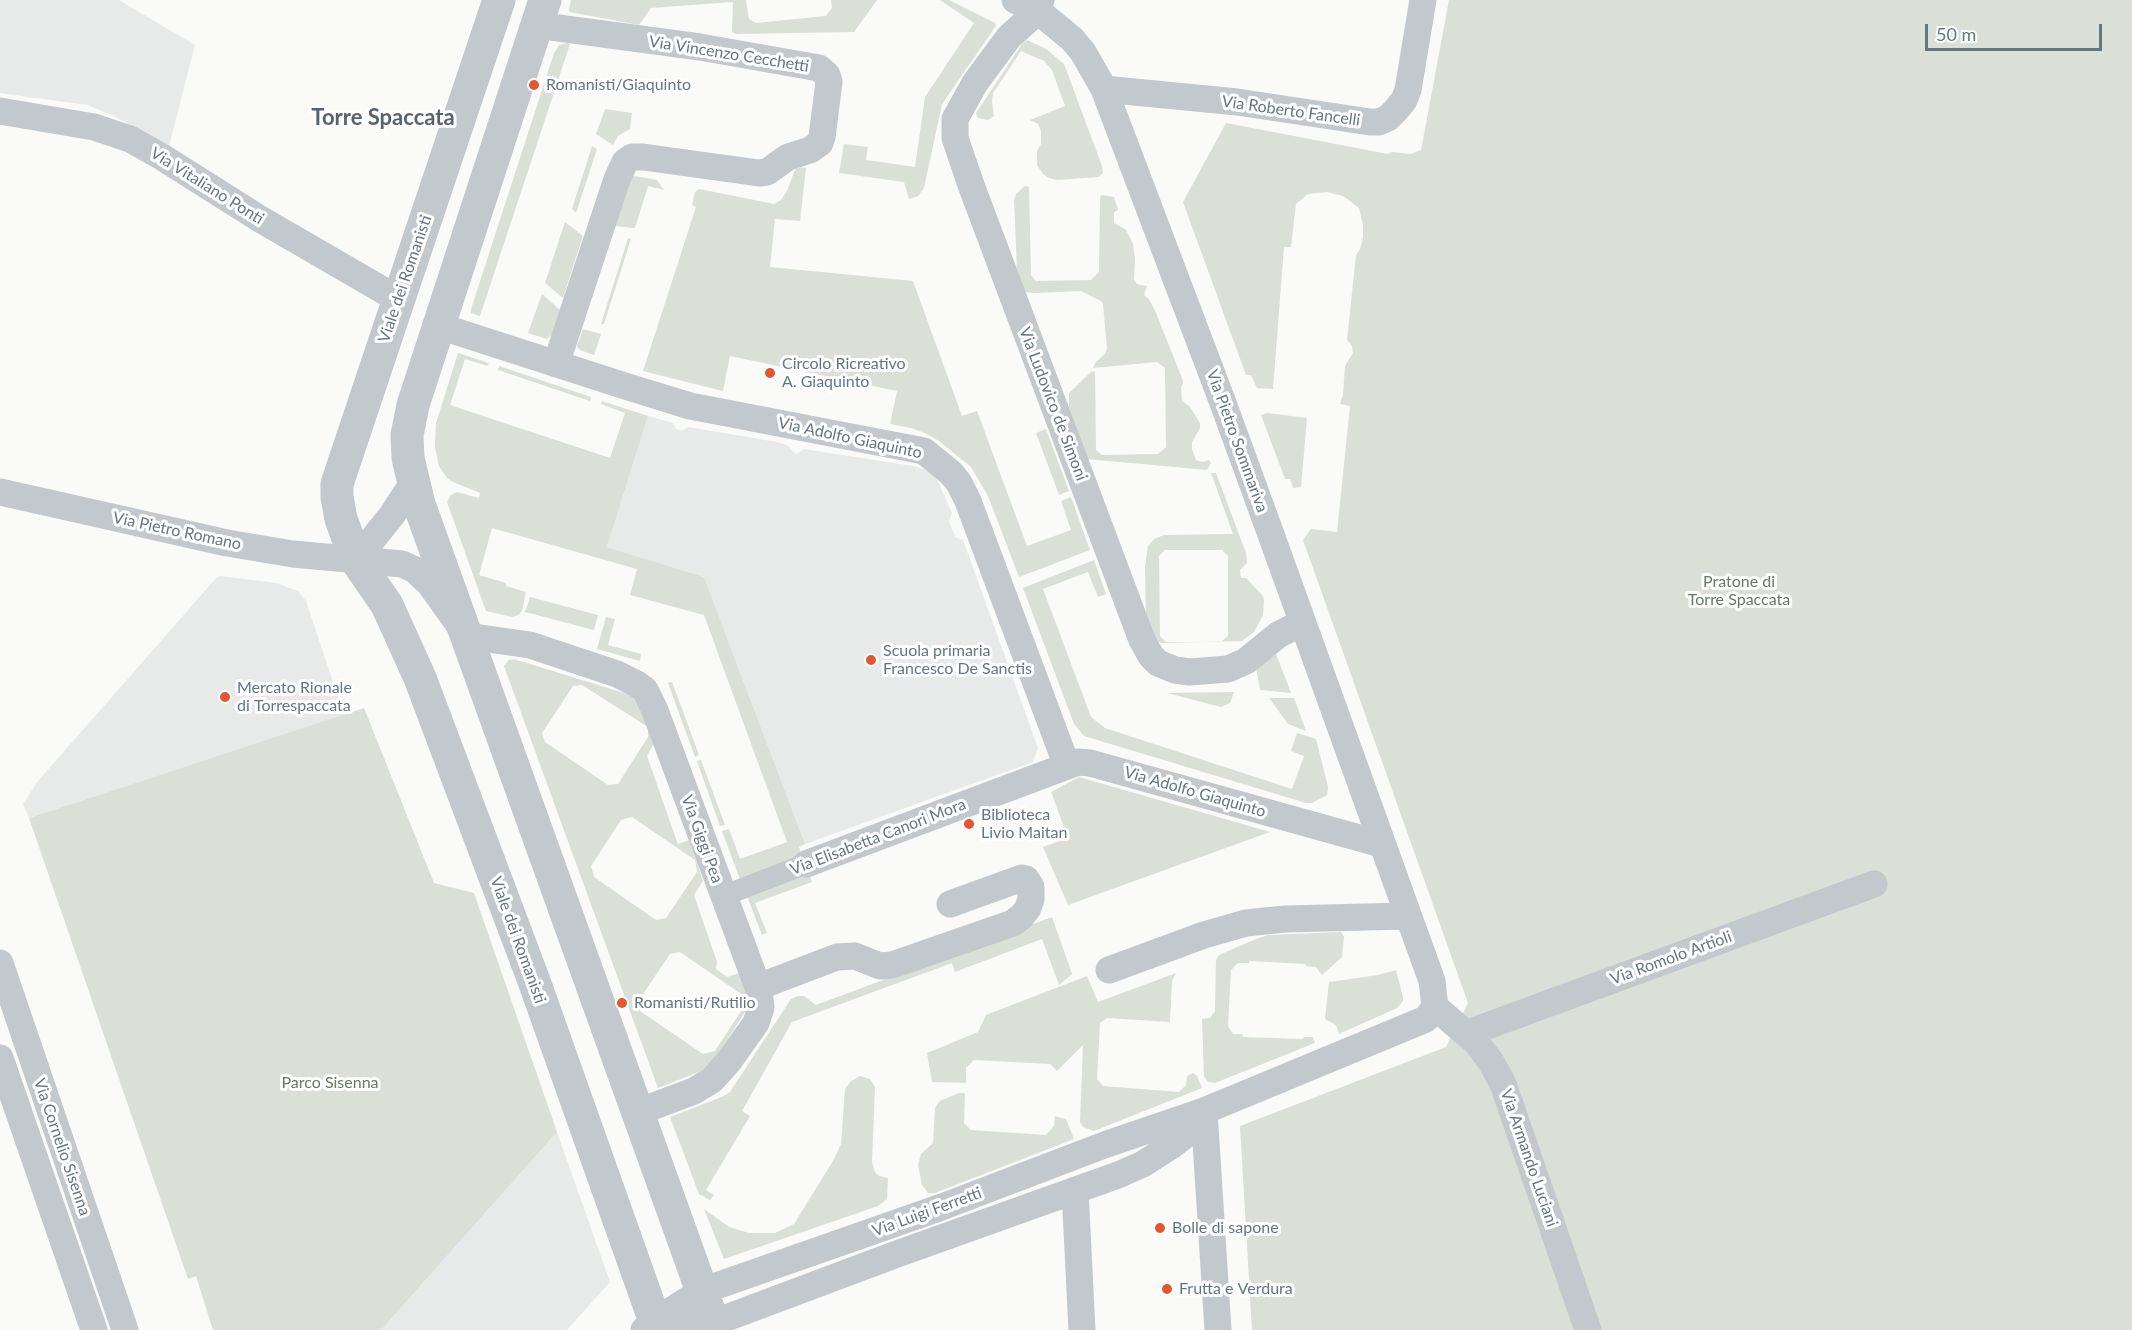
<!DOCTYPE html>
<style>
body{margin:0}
#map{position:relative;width:2132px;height:1330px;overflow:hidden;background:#fafaf8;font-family:Lato,sans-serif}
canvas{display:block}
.scale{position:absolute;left:1925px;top:24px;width:177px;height:27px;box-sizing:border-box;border:3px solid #657683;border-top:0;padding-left:8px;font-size:18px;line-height:21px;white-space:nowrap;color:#657683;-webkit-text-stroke:4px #fff;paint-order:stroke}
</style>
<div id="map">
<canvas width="2132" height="1330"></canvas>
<div class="scale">50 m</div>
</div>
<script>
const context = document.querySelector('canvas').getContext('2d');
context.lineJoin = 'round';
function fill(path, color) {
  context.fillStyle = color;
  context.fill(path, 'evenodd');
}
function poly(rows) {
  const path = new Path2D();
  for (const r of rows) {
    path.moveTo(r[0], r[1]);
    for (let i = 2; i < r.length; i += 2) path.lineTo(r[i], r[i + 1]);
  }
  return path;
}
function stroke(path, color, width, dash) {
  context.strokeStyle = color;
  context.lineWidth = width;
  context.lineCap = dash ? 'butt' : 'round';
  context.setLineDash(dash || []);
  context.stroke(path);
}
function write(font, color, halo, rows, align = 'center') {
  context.font = font + ' Lato,sans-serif';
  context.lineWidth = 6;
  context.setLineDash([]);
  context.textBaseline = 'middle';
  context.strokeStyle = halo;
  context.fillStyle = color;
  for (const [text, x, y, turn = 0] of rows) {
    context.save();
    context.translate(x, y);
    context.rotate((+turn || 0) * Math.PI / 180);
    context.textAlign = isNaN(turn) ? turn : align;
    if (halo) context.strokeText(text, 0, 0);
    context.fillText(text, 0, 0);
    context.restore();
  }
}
fill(poly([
 [0,0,119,0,195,45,169,146,114,116,87,105,0,93],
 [648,416,673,423,676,429,682,431,688,427,777,442,787,445,796,454,804,449,913,466,923,469,935,475,952,513,949,521,955,537,963,540,1038,748,1033,762,805,844,704,577,607,547],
 [221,576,276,583,298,591,306,601,344,715,29,818,23,804,38,781,217,577],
 [557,1132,610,1282,567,1330,381,1330]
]), '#e8e9e9');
fill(poly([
 [571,0,746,0,749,19,756,23,826,16,832,8,831,0,877,0,854,32,736,34,732,32,733,2,651,8,639,25,570,12,569,9],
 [940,0,949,0,995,23,996,26,942,104,924,188,918,196,909,199,904,182,839,173,844,144,868,147,866,160,915,167,925,97,974,23],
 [1449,0,2132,0,2132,1330,1252,1330,1240,1126,1446,1047,1468,1003,1303,540,1311,529,1337,532,1350,406,1340,404,1343,395,1345,366,1353,353,1352,346,1347,340,1356,255,1360,249,1363,237,1363,225,1359,208,1343,196,1327,192,1308,194,1296,204,1291,247,1284,247,1273,389,1257,388,1251,375,1246,375,1183,202,1226,123,1388,154,1392,152,1411,154,1421,150],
 [1027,40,1046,49,1064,64,1102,166,1103,173,1099,177,1057,180,1049,178,1043,174,1037,165,1037,151,1041,144,1041,131,1038,124,1030,120,1065,106,1052,70,1044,61,1021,51,993,93,992,101,994,116,988,120,978,118,976,113,1022,44],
 [568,43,570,44,480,316,471,313,471,309,554,53,559,45],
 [605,109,632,113,630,129,618,136,613,145,596,134],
 [592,146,597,149,576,213,572,209],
 [796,167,806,168,800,221,775,219,770,267,913,281,962,416,977,411,1027,546,1071,530,1061,501,1071,497,1090,550,1019,577,988,496,971,467,939,441,925,433,911,428,890,424,897,391,730,356,723,391,643,371,696,207,692,205,695,192,699,189,774,204,781,200,787,191],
 [630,175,657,180,664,190,648,186,635,228,613,226],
 [1025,186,1029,187,1031,275,1036,281,1091,280,1099,272,1100,198,1101,195,1114,197,1118,210,1114,212,1114,223,1126,230,1133,244,1135,258,1134,280,1137,284,1147,286,1144,295,1149,299,1156,313,1182,378,1183,383,1181,387,1182,401,1190,407,1200,423,1200,428,1192,442,1192,449,1196,460,1202,462,1209,460,1211,463,1207,470,1087,459,1069,407,1069,393,1092,371,1095,372,1096,450,1102,455,1158,454,1166,447,1165,368,1157,362,1093,368,1096,362,1105,354,1107,349,1103,304,1101,301,1081,291,1034,293,1025,292,1017,269,1014,200,1016,194],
 [565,222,583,236,563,298,545,283],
 [628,238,631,239,604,324,601,324],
 [542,294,560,310,552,334,547,339,528,333],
 [583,329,601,334,594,355,580,350,577,346],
 [458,353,489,363,487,366,465,359,450,405,610,458,625,413,601,404,602,401,648,416,607,547,704,577,805,844,799,847,804,862,742,885,722,831,729,829,740,859,787,842,704,615,630,595,637,569,492,528,479,575,506,583,506,586,526,592,522,611,518,615,512,617,486,611,447,502,451,495,457,492,479,498,480,493,453,482,447,478,439,466,435,447,436,423],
 [499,366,591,397,590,401,498,370],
 [1267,413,1307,418,1301,487,1293,488,1290,479,1285,479,1261,415],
 [1046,429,1069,491,1059,495,1036,433],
 [1211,473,1216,473,1246,553,1247,563,1240,570,1241,578,1246,578,1262,595,1264,599,1263,615,1254,632,1242,641,1161,643,1151,637,1146,624,1145,567,1148,546,1154,539,1164,535,1233,534],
 [1165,550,1222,550,1228,556,1228,636,1221,642,1166,642,1160,636,1159,556],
 [1094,560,1106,594,1098,597,1088,572,1043,589,1091,717,1105,728,1292,789,1304,756,1291,751,1297,733,1316,739,1328,787,1327,795,1312,803,1306,803,1084,736,1074,724,1023,588],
 [530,597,598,615,594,630,525,612],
 [606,617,615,619,608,645,641,654,640,661,597,649],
 [1276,654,1291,693,1260,690,1256,667],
 [514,659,637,697,654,743,647,756,675,836,678,844,689,840,703,881,694,895,717,962,716,969,727,977,742,972,752,1001,709,1068,658,1088,504,666,509,660],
 [582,685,648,727,648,737,618,784,608,785,545,742,542,733,573,686],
 [632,817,695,860,697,872,666,918,656,920,594,877,591,866,621,820],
 [680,952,744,996,745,1005,715,1051,703,1054,640,1011,639,1000,670,954],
 [672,682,699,755,695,757,668,683],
 [1234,692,1230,703,1221,707,1167,693],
 [1269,698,1294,698,1306,731,1288,724],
 [364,708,434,883,474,893,557,1132,381,1330,213,1330,196,1276,188,1279,29,818],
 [701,760,725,825,720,826,697,761],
 [1079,777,1270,832,1068,905,1043,847,1068,838,1051,792],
 [807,868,812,882,755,903,767,933,762,935,745,891],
 [1052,917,1072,974,1059,985,1042,939,955,972,952,963,792,1022,742,1111,750,1116,706,1190,714,1195,710,1200,699,1194,670,1117,724,1096,730,1092,791,999,798,996,804,996,816,1005],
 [1341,932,1344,937,1342,957,1322,975,1316,967,1306,966,1306,964,1249,961,1249,963,1238,963,1231,970,1228,1026,1233,1034,1242,1034,1243,1037,1303,1039,1304,1037,1313,1037,1315,1043,1215,1083,1208,1082,1204,1076,1202,1019,1210,1018,1215,1011,1216,960,1219,955,1256,939,1268,935],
 [1396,970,1403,997,1403,1001,1397,1008,1339,1034,1336,1025,1325,1019,1329,982,1378,975],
 [1176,973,1172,981,1170,1022,1107,1018,1100,1023,1097,1079,1103,1086,1179,1092,1186,1085,1187,1076,1193,1073,1197,1076,1202,1088,1094,1131,1083,1127,1080,1122,1083,1045,1057,1071,1050,1064,974,1060,966,1068,966,1083,932,1082,927,1053,978,1032,986,1015,1087,976,1098,1002],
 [860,1076,870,1079,875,1087,872,1162,875,1172,879,1176,888,1178,887,1199,878,1206,724,1259,704,1209,729,1227,749,1233,775,1233,794,1224,833,1161,841,1144,845,1089,851,1081],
 [959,1093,965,1093,964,1123,971,1130,1046,1135,1054,1126,1055,1116,1066,1119,1074,1139,935,1193,928,1193,922,1185,918,1165,921,1154,933,1143,935,1108,940,1101]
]), '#dadfd7');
stroke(poly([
 [723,896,806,864]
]), '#c3c8cc', 21);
stroke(poly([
 [1015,0,1038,11,1072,39,1083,52,1104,89,1223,403,1269,529,1432,981,1435,1007],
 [1041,0,1038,11,1009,37,975,83,955,119,955,138,971,185,1142,640,1151,656,1158,663,1175,670,1190,672,1228,669,1246,661,1278,635,1301,623],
 [536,25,700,47,819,68,827,75,829,82,822,137,820,143,810,150,788,157,767,172,759,173,643,157,632,157,625,162,617,179,556,364],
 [1104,89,1237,102,1370,122,1379,122,1388,118,1396,110,1404,100,1408,90,1423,0],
 [0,111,94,127,130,139,162,157,260,219,398,299],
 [439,326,625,386,690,406,924,451,951,473,959,483,968,501,1067,766,1078,762,1090,763,1381,844],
 [0,492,227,543,293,554,402,564,415,570,429,583,467,636,530,645,617,674,637,684,645,690,654,708,759,990,761,1008,756,1023,729,1061,712,1080,694,1091,638,1112],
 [356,560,392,515,413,483],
 [806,864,1067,766],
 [0,963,125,1330],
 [1109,970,1204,935,1246,923,1285,919,1407,916],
 [758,987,837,957,855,956,880,966,892,965,1013,923,1022,916,1028,908,1031,899,1031,887,1026,879,1022,878,950,904],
 [1435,1007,1476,1042,1491,1062,1503,1084,1588,1330],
 [1468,1033,1874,884],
 [0,1058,94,1330],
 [1204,1111,1218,1330],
 [1075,1190,1082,1330],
 [655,1321,713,1323,897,1254,1118,1175,1143,1164,1171,1146,1184,1136,1201,1115],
 [644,1330,655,1321,702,1291,939,1208,1107,1144,1204,1111,1426,1019,1435,1007]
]), '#c3c8cc', 27);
stroke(poly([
 [499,0,347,454,337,484,337,497,341,519,356,560,387,605,420,678,534,981,658,1330],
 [545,0,413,405,407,435,408,458,419,504,716,1330]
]), '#c3c8cc', 33);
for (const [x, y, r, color] of [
 [534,85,6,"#e4572e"],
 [770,373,6,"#e4572e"],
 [871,660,6,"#e4572e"],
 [225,697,6,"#e4572e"],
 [969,824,6,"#e4572e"],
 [622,1003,6,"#e4572e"],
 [1160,1228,6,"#e4572e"],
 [1167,1289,6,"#e4572e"]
]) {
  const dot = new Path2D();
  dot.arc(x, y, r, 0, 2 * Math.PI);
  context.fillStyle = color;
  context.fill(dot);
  stroke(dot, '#fff', 2);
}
write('16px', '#657683', '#fff', [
 ["Via Vincenzo Cecchetti",729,54,9],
 ["Via Roberto Fancelli",1291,111,8],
 ["Via Vitaliano Ponti",207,186,32],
 ["Viale dei Romanisti",405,279,-71],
 ["Via Ludovico de Simoni",1053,404,69],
 ["Via Adolfo Giaquinto",850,438,12],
 ["Via Pietro Sommariva",1237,441,70],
 ["Via Pietro Romano",177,531,12],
 ["Via Adolfo Giaquinto",1195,792,16],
 ["Via Elisabetta Canori Mora",878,837,-21],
 ["Via Giggi Pea",702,839,70],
 ["Viale dei Romanisti",518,940,70],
 ["Via Romolo Artioli",1671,958,-20],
 ["Via Cornelio Sisenna",62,1147,71],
 ["Via Armando Luciani",1529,1158,71],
 ["Via Luigi Ferretti",927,1212,-20]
]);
write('16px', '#657683', '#fff', [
 ["Romanisti/Giaquinto",546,85],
 ["Circolo Ricreativo",782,364],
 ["A. Giaquinto",782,382],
 ["Scuola primaria",883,651],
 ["Francesco De Sanctis",883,669],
 ["Mercato Rionale",237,688],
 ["di Torrespaccata",237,706],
 ["Biblioteca",981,815],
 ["Livio Maitan",981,833],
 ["Romanisti/Rutilio",634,1003],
 ["Bolle di sapone",1172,1228],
 ["Frutta e Verdura",1179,1289]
], 'left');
write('16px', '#687a64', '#fff', [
 ["Pratone di",1739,582],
 ["Torre Spaccata",1739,600],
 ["Parco Sisenna",330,1083]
]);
write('bold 22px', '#57646e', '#fff', [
 ["Torre Spaccata",383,118]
]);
</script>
